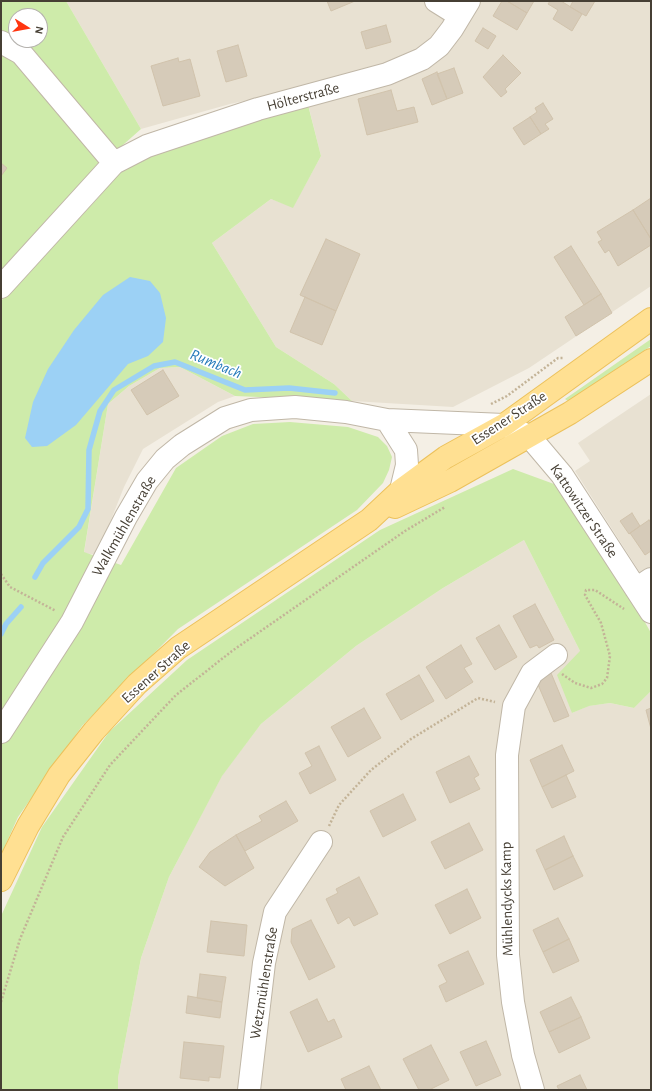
<!DOCTYPE html>
<meta charset="utf-8">
<style>
body{margin:0}
#map{position:relative;width:652px;height:1091px;overflow:hidden;background:#f4efe5;font-family:"Alegreya Sans",sans-serif}
canvas{display:block}
.frame{position:absolute;inset:0;border:2px solid #463f34;pointer-events:none}
.north{position:absolute;left:8px;top:8px;width:40px;height:40px;box-sizing:border-box;background:#fff;border:1px solid #b5b2ae;border-radius:50%;rotate:101deg;font-size:11px;font-weight:700;line-height:16px;text-align:center;color:#463f34}
.north::after{content:'';display:block;margin:auto;width:14px;height:18px;background:#ff3510;clip-path:polygon(50% 0,100% 100%,50% 72%,0 100%)}
</style>
<div id="map">
<canvas width="652" height="1091"></canvas>
<div class="frame"></div>
<div class="north">N</div>
</div>
<script>
const context = document.querySelector('canvas').getContext('2d');
context.lineJoin = 'round';
function fill(path, color) {
  context.fillStyle = color;
  context.fill(path, 'evenodd');
}
function poly(rows) {
  const path = new Path2D();
  for (const r of rows) {
    path.moveTo(r[0], r[1]);
    for (let i = 2; i < r.length; i += 2) path.lineTo(r[i], r[i + 1]);
  }
  return path;
}
function stroke(path, color, width, dash) {
  context.strokeStyle = color;
  context.lineWidth = width;
  context.lineCap = dash ? 'butt' : 'round';
  context.setLineDash(dash || []);
  context.stroke(path);
}
function write(font, color, halo, rows, align = 'center') {
  context.font = font + ' "Alegreya Sans",sans-serif';
  context.lineWidth = 3.5;
  context.setLineDash([]);
  context.textBaseline = 'middle';
  context.strokeStyle = halo;
  context.fillStyle = color;
  for (const [text, x, y, turn = 0] of rows) {
    context.save();
    context.translate(x, y);
    context.rotate((+turn || 0) * Math.PI / 180);
    context.textAlign = isNaN(turn) ? turn : align;
    if (halo) context.strokeText(text, 0, 0);
    context.fillText(text, 0, 0);
    context.restore();
  }
}
fill(poly([
 [66,1,651,1,651,286,529,368,453,407,352,401,334,384,276,347,212,243,271,199,293,207,321,156,304,88,230,104,141,129],
 [180,367,235,396,218,402,143,449,124,487,97,555,84,553,108,404,129,386,160,368],
 [651,394,651,590,575,471,590,461,578,443],
 [524,540,580,651,572,713,588,706,610,703,634,708,651,691,651,1090,118,1090,118,1078,141,958,169,877,222,775,261,724,356,646,443,588]
]), '#e8e1d2');
fill(poly([
 [1,1,66,1,141,129,115,152,33,49,20,40,40,40,40,16,16,16,16,37,1,30],
 [1,48,15,56,107,164,1,281],
 [307,101,321,156,293,208,271,199,212,243,276,347,334,384,352,401,235,396,180,367,160,368,129,386,108,404,84,552,121,565,176,468,222,436,253,424,290,422,348,427,378,437,387,446,392,457,389,470,383,483,357,510,178,629,82,726,18,817,1,855,1,301,99,197,118,167],
 [651,339,651,346,568,401,565,399],
 [513,469,554,484,633,601,651,633,651,691,634,708,610,703,589,706,572,713,557,675,580,651,524,540,443,588,356,646,261,724,222,776,169,877,141,958,118,1078,118,1090,1,1090,1,916,42,827,109,732,187,660,380,530]
]), '#ceebaa');
fill(poly([
 [130,277,150,281,160,293,166,318,163,342,148,356,128,364,76,425,47,446,32,447,25,438,33,402,48,369,74,330,103,295]
]), '#9cd1f5');
stroke(poly([
 [35,577,43,563,79,527,88,509,89,450,100,411,114,390,154,366,175,362,245,390,289,388,335,393],
 [1,634,6,624,21,607]
]), '#9cd1f5', 5.5);
const building = poly([
 [327,1,355,1,331,11,327,1],
 [502,1,507,1,527,13,517,30,493,16,502,1],
 [507,1,534,1,527,13,507,1],
 [550,1,561,1,582,14,572,31,553,19,558,10,548,4,550,1],
 [573,1,595,1,586,16,570,7,573,1],
 [386,25,391,42,366,49,361,32,386,25],
 [483,28,496,36,488,49,475,41,483,28],
 [238,45,247,76,226,82,217,51,238,45],
 [503,55,521,73,505,89,507,92,501,97,483,77,503,55],
 [178,58,179,62,190,59,200,96,163,106,151,66,178,58],
 [454,68,463,93,447,99,437,74,454,68],
 [437,72,447,99,432,105,422,79,437,72],
 [391,90,397,111,414,107,418,122,367,135,358,99,391,90],
 [543,103,553,119,545,124,549,129,541,134,530,117,537,112,535,108,543,103],
 [530,117,541,134,524,145,513,128,530,117],
 [1,163,7,168,1,176,1,163],
 [651,198,651,239,633,210,651,198],
 [633,210,651,239,651,245,618,266,609,250,605,253,598,242,602,240,597,232,633,210],
 [326,239,360,254,336,311,300,295,326,239],
 [571,246,601,294,584,305,554,257,571,246],
 [601,294,612,313,576,336,565,317,601,294],
 [305,297,336,311,322,345,290,332,305,297],
 [163,370,179,396,147,415,131,390,163,370],
 [632,513,640,526,629,534,620,521,632,513],
 [649,520,651,523,651,551,645,555,630,533,649,520],
 [535,604,554,640,539,648,537,645,530,648,513,616,535,604],
 [499,625,517,657,495,670,476,638,499,625],
 [461,645,472,664,464,668,473,682,446,699,426,667,461,645],
 [551,673,569,716,554,722,536,680,551,673],
 [419,675,434,701,401,720,386,694,419,675],
 [364,708,381,738,348,757,331,727,364,708],
 [651,708,651,729,646,710,651,708],
 [562,745,574,771,542,787,530,760,562,745],
 [319,746,336,780,310,794,299,773,312,766,305,753,319,746],
 [469,756,479,775,474,778,480,789,450,803,436,772,469,756],
 [566,775,576,797,552,808,542,787,566,775],
 [403,794,416,820,383,837,370,811,403,794],
 [286,801,298,821,245,851,236,835,262,821,259,816,286,801],
 [469,823,483,850,445,869,431,842,469,823],
 [236,835,254,868,225,886,199,867,210,852,236,835],
 [564,836,573,856,545,870,536,850,564,836],
 [573,856,583,876,554,890,545,870,573,856],
 [359,877,378,914,354,926,349,917,338,924,326,899,338,893,336,889,359,877],
 [467,889,481,918,450,934,435,905,467,889],
 [558,918,569,939,543,952,533,930,558,918],
 [311,920,335,967,309,980,291,942,292,929,311,920],
 [211,921,247,925,244,956,207,952,211,921],
 [569,939,579,961,553,973,543,952,569,939],
 [468,951,484,984,446,1002,439,986,447,982,438,965,468,951],
 [200,974,226,977,222,1002,197,998,200,974],
 [188,996,222,1002,220,1018,186,1013,188,996],
 [571,997,581,1017,549,1032,540,1012,571,997],
 [317,999,328,1022,334,1019,342,1037,308,1052,290,1012,317,999],
 [581,1017,590,1038,559,1053,549,1032,581,1017],
 [486,1041,501,1075,476,1086,460,1052,486,1041],
 [184,1042,224,1046,220,1078,209,1077,209,1081,180,1078,184,1042],
 [431,1045,449,1080,429,1090,419,1090,403,1059,431,1045],
 [369,1066,381,1090,346,1090,341,1079,369,1066],
 [580,1075,587,1090,559,1090,557,1086,580,1075]
]);
fill(building, '#d6cbb9');
stroke(building, '#d1c3ac', 1);
const minor = poly([
 [436,1,460,16],
 [1,42,21,53,114,163],
 [1,287,114,163,147,146,258,109,387,74,422,59,439,46,452,29,469,1],
 [387,420,406,450,407,465,401,490],
 [636,589,651,579],
 [1,732,72,622,126,517,147,481,165,459,182,445,225,418,251,410,295,407,346,412,387,420,504,425,529,436,562,475,651,612],
 [249,1090,264,963,275,912,321,842],
 [533,1090,523,1055,513,1002,508,955,507,755,514,706,532,673,556,655]
]);
const major = poly([
 [395,507,450,481,570,413,651,360],
 [1,880,28,826,59,775,94,731,137,684,178,648,369,520,401,490,446,457,504,425,651,319]
]);
stroke(minor, '#c0b7a7', 24);
stroke(major, '#ecc15b', 24);
stroke(poly([
 [491,404,507,396,558,358,563,358],
 [1,574,10,587,56,611],
 [562,674,575,683,591,688,602,684,607,678,610,656,601,623,585,595,586,590,595,590,624,609],
 [329,826,339,805,371,770,411,739,478,698,495,702],
 [1,1002,20,939,63,837,110,765,176,695,232,651,405,531,445,507]
]), '#c3b397', 2.5, [2, 2]);
stroke(minor, '#fff', 22);
stroke(major, '#ffe092', 22);
write('15px', '#463f34', '#fff', [
 ["Hölterstraße",303,97,-15],
 ["Essener Straße",509,418,-33],
 ["Kattowitzer Straße",584,511,56],
 ["Walkmühlenstraße",124,526,-60],
 ["Essener Straße",156,672,-42],
 ["Mühlendycks Kamp",507,899,-91],
 ["Wetzmühlenstraße",264,983,-81]
]);
write('italic 16px', '#267bba', '#fff', [
 ["Rumbach",216,364,22]
]);
</script>
